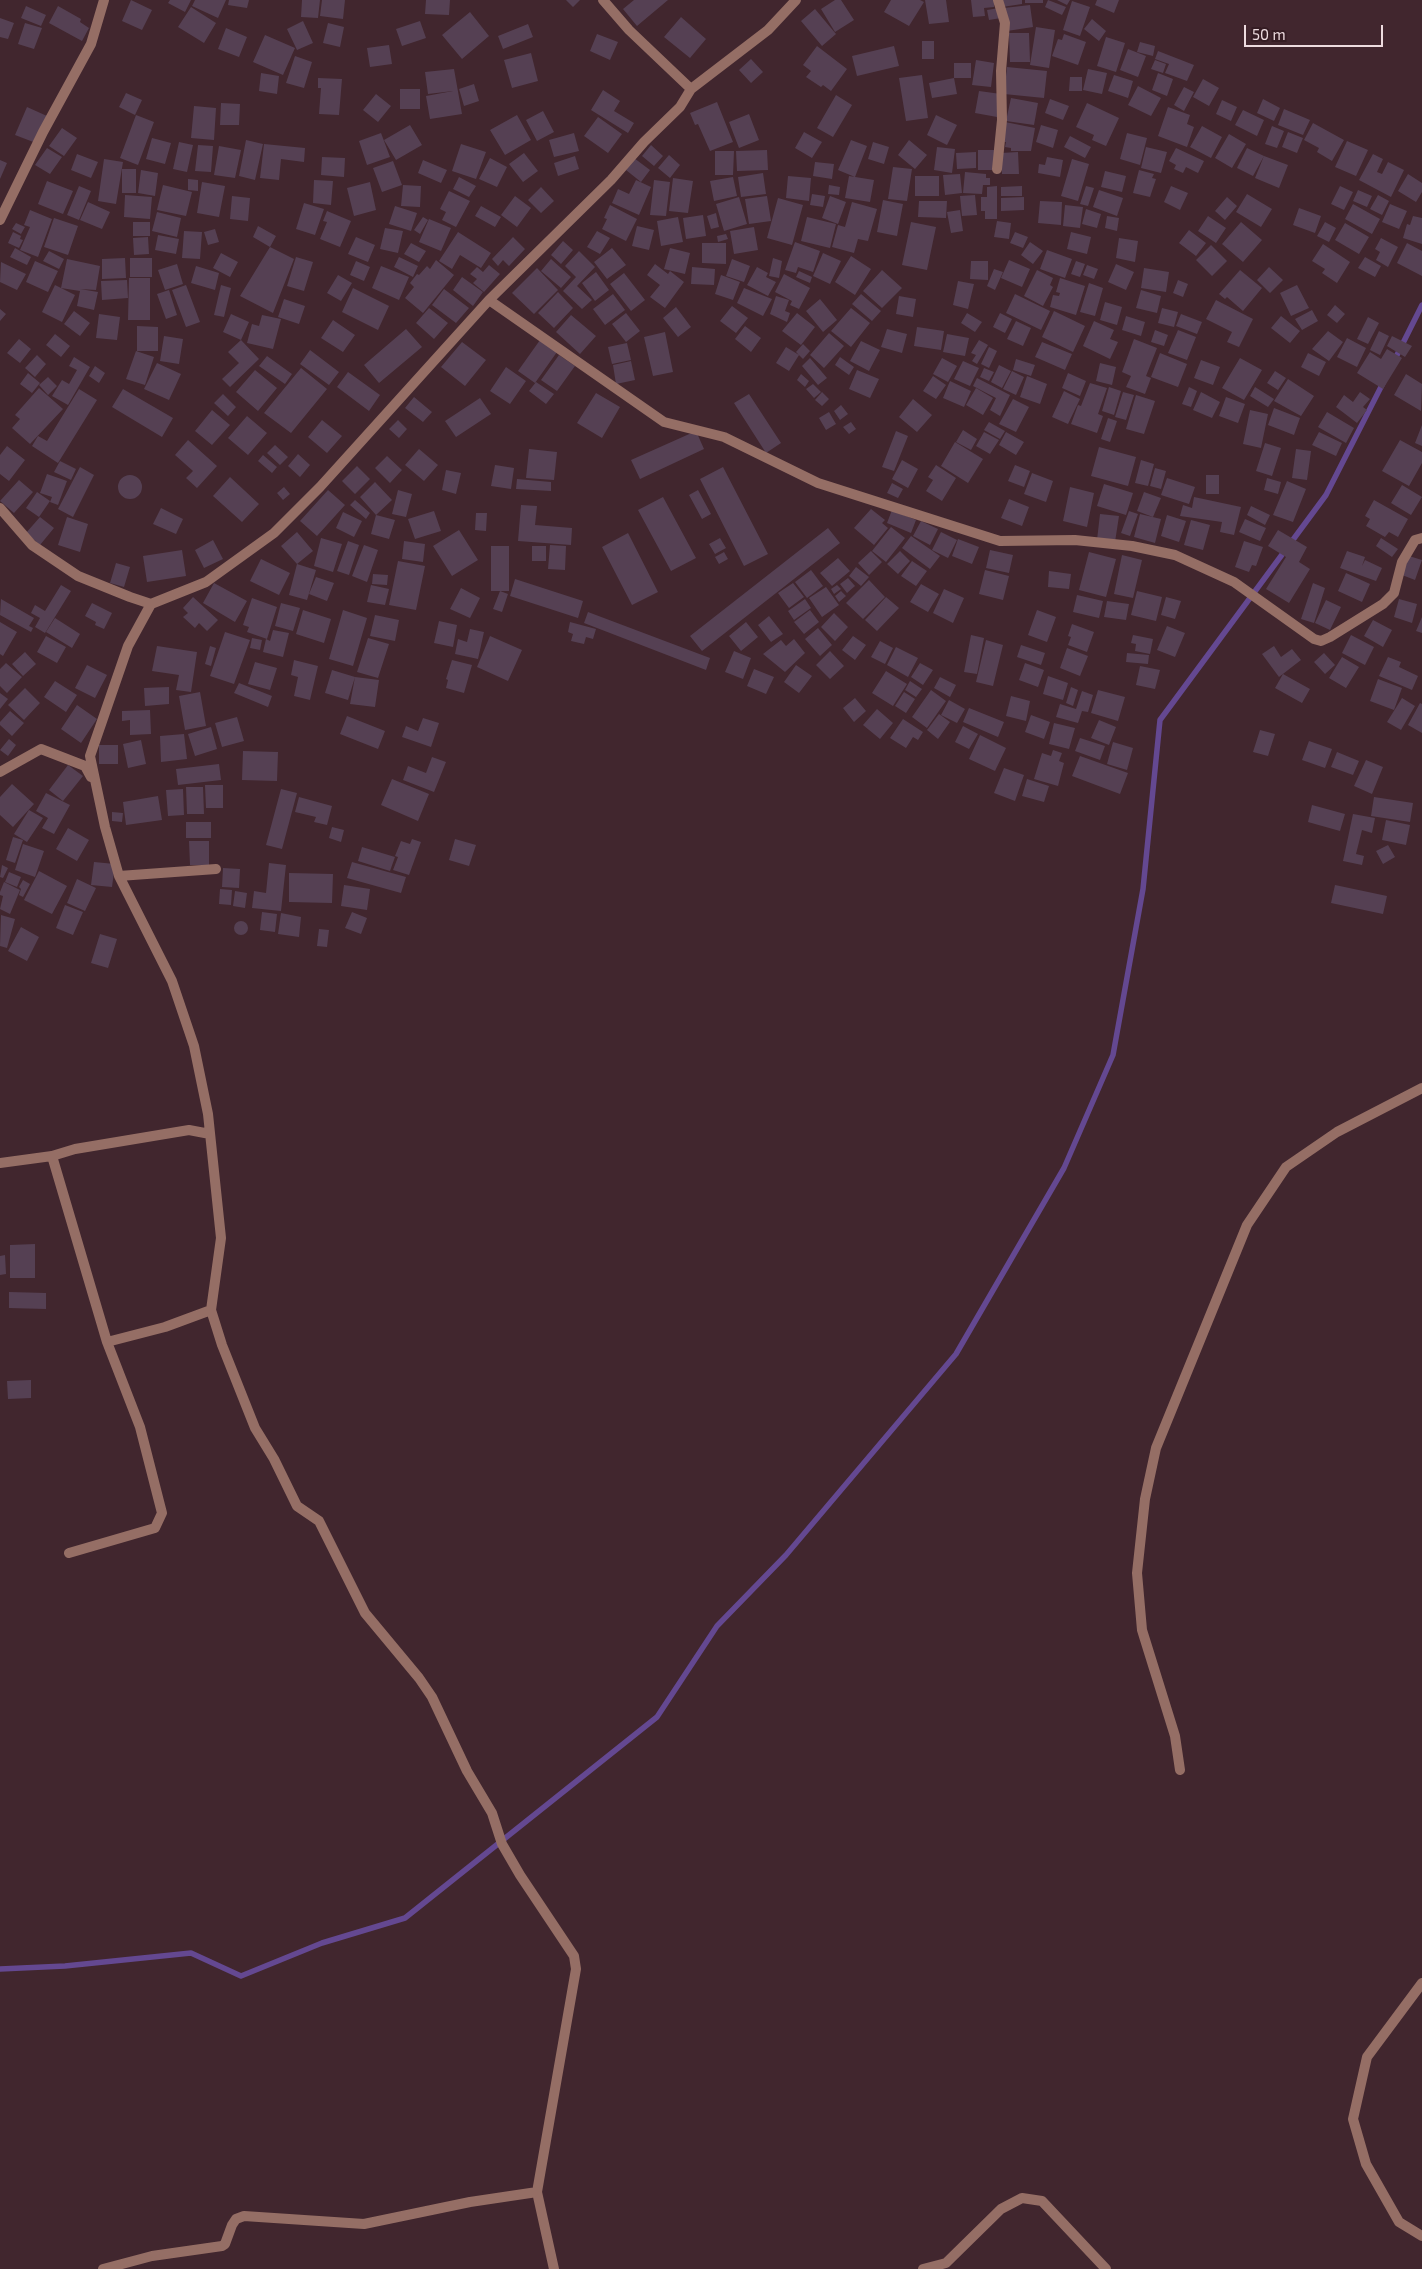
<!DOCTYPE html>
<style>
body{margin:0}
#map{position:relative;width:1422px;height:2269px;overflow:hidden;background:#41262e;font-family:"Exo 2",sans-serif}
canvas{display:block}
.scale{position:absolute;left:1244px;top:25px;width:139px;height:22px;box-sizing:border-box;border:2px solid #eddbdf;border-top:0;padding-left:6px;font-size:15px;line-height:18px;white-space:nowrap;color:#eddbdf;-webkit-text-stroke:4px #361d24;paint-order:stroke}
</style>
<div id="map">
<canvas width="1422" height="2269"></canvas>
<div class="scale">50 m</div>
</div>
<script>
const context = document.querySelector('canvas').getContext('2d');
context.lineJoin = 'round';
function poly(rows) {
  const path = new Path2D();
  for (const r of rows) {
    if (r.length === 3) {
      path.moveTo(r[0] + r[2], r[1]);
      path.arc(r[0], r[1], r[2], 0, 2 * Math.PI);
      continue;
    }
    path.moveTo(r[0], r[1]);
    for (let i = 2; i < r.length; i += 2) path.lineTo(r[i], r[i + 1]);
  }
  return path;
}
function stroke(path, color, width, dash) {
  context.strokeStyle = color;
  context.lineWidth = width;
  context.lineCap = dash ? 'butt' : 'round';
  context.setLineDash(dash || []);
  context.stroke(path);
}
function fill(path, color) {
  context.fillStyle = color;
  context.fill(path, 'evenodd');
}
stroke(poly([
 [1394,361,1422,305],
 [0,1969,65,1966,191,1953,241,1976,322,1943,405,1918,657,1717,717,1626,786,1555,956,1354,1064,1168,1113,1055,1143,889,1160,720,1326,495,1383,383]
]), '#644891', 5.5);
fill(poly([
 [131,0,152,10,142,30,122,21],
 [170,0,191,0,185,12,168,3],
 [195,0,226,0,218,18,192,6],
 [229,0,249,0,247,8,228,5],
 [302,0,320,0,318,18,301,17],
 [322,0,345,0,343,19,320,16],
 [426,0,450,0,449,15,425,14],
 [566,0,580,0,573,7],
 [634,0,668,0,637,26,623,9],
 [835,0,841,0,854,20,835,32,821,9],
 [891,0,920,0,924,2,909,26,884,12],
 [925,0,946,0,949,22,929,24],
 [971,0,994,0,994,7,984,8,985,16,973,17],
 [1001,0,1022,0,1022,4,1002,7],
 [1025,0,1043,0,1043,3,1025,3],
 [1048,0,1066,7,1062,15,1045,7],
 [1057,0,1070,0,1067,5],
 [1097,0,1119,0,1114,13,1095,5],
 [1072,1,1090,7,1080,36,1063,30],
 [1030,5,1033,27,1007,31,1004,8],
 [26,6,46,15,41,26,21,18],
 [58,6,81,19,80,22,89,28,82,41,49,23],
 [191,7,216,23,204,43,178,27],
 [999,8,1001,18,989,20,987,10],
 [815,9,836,34,822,46,801,21],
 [470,12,489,36,462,59,442,35],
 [681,17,706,39,690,58,664,37],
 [0,18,14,23,8,39,0,37],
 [1092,19,1106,31,1099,41,1084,29],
 [303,21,313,43,297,50,287,29],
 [420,21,426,38,402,46,396,29],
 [25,23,42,28,34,49,18,44],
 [328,23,344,27,340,47,323,43],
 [528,24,533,37,503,49,498,36],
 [1036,27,1055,30,1049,68,1030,65],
 [226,28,247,37,239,57,218,49],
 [1009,33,1029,33,1030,62,1010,62],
 [597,34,618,42,610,60,590,51],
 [1064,34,1086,42,1078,65,1052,56,1058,39,1062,40],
 [265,35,295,48,283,75,253,62],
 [1106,37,1125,43,1116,72,1097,66],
 [922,41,934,41,934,59,922,59],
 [1140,42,1155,46,1153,56,1137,52],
 [389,45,392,64,370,67,367,48],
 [817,46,847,69,831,91,823,85,821,87,806,77,811,71,803,65],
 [894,46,899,66,857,76,852,56],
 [1128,49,1146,56,1138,77,1120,70],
 [1158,51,1194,65,1187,81,1165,73,1169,64,1155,59],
 [531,53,538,81,512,88,504,60],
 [295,56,312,62,304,88,286,83],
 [751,59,763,72,751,83,739,70],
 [976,60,994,63,991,87,972,85],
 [1155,60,1166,64,1163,73,1151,69],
 [954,63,971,63,971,78,954,78],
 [1007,67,1047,71,1044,98,1004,94],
 [454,69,462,114,430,119,426,96,453,91,428,94,425,72],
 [1088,69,1107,73,1102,94,1083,90],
 [261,73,279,76,277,94,259,91],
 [1158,73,1173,79,1167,96,1152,90],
 [922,75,928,118,906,121,899,78],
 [1114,75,1133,81,1128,98,1108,91],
 [1070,77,1082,77,1082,91,1069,91],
 [318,78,342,79,339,115,319,114,321,88,318,88],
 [954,78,957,94,932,98,929,83],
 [1203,79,1219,88,1209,106,1193,97],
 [474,84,479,101,464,106,459,89],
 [1138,86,1161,98,1151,116,1128,105],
 [1184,87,1194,92,1184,111,1174,105],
 [400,89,420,89,420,109,400,109],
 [603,90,620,101,614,111,634,123,628,133,591,110],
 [979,91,1001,94,997,117,975,113],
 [126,93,142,100,135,115,119,107],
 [376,94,391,106,378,122,363,110],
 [836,95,852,105,833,137,817,128],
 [1011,98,1038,103,1034,125,1006,121],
 [1050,99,1069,106,1063,120,1045,113],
 [1263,99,1280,108,1274,121,1257,113],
 [1222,100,1237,107,1231,121,1216,114],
 [717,102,733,142,710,151,698,124,695,125,690,113],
 [221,103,240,104,239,125,220,125],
 [1087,103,1119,118,1106,146,1092,140,1094,135,1076,127],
 [194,106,216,108,214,140,191,138],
 [27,107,47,116,36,143,15,135],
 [1168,107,1190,115,1187,124,1194,127,1187,147,1158,136],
 [1284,109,1310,120,1303,135,1278,125],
 [1243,110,1264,120,1257,136,1235,125],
 [543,111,554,132,537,141,526,120],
 [749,114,759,140,739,148,729,122],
 [136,115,154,122,138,165,120,158],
 [517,115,531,140,505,155,490,130],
 [936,115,957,125,947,145,927,135],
 [598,117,622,134,608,153,584,136],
 [1005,122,1035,128,1031,151,1011,151,1011,148,1005,147,1006,142,1002,142],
 [1313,123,1344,140,1332,161,1317,152,1319,148,1304,140],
 [410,125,422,145,396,160,384,140],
 [1041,125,1058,130,1053,148,1036,142],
 [1202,126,1222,137,1211,158,1190,147],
 [1272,126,1284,131,1277,148,1265,144],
 [62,128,77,138,64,156,49,146],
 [804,132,822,142,812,158,795,148],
 [1288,132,1303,138,1297,153,1282,147],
 [381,133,390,157,367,165,359,141],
 [574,133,579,151,554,157,549,140],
 [1127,133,1147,138,1140,165,1120,159],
 [1229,134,1246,144,1232,168,1215,158],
 [1070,136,1091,147,1085,158,1064,147],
 [152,138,171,143,165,164,146,159],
 [246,140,263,144,255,180,239,176],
 [851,140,867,146,855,177,838,170],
 [909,140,927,155,915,169,898,155],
 [1347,141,1368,150,1356,176,1335,167],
 [179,142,193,145,187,172,173,169],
 [873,142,889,147,884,164,868,159],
 [264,144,305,148,304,162,281,159,279,180,260,178],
 [461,144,486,152,476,179,452,171],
 [198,145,213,146,211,172,195,171],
 [651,145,663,156,654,166,642,156],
 [219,146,241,150,235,178,214,175],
 [937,147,955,149,952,173,934,170],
 [1146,147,1167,152,1161,173,1141,168],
 [47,148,62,157,50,174,35,165],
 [1176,148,1204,161,1198,173,1186,167,1183,173,1174,169,1176,165,1169,161],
 [1247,148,1264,156,1253,176,1237,168],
 [767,150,768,170,737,171,736,151],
 [978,150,995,150,995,170,978,170],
 [715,151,734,151,733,175,715,175],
 [976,152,976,168,957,169,956,153],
 [1018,152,1019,174,1002,174,1001,153],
 [524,153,538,171,523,182,509,164],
 [77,154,98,162,91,178,71,170],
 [1373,154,1383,159,1377,172,1382,174,1388,162,1404,170,1391,197,1359,180],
 [669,155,680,165,670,178,658,168],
 [575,156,579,169,558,176,554,163],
 [1264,156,1288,165,1279,188,1255,178],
 [322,157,345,158,344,177,321,175],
 [1047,157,1063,160,1060,177,1038,173,1039,164,1045,165],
 [490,158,507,167,497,187,479,179],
 [634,158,650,170,641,182,626,170],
 [104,159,123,162,116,204,98,201],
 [1072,159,1089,164,1078,201,1061,196],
 [0,160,7,163,0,179],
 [423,160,447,170,441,183,418,173],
 [393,161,402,185,382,192,373,168],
 [815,162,834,164,832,179,813,176],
 [893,167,912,169,907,201,888,199],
 [122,169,136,169,136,193,122,193],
 [141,170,158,173,155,196,138,193],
 [1139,170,1154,174,1152,178,1156,179,1150,197,1133,193],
 [1105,171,1126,176,1122,192,1101,187],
 [965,172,986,174,986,178,990,178,990,185,983,185,982,194,963,193],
 [763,173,766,194,741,197,738,177],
 [960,174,962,193,945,195,943,175],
 [1408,174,1422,183,1422,192,1416,202,1398,191],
 [788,176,811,178,809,201,786,198],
 [849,176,874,180,870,202,845,198],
 [915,176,939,176,939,196,915,196],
 [459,177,476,186,469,197,453,189],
 [733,177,737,196,714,201,710,181],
 [673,178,693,181,688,213,669,211],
 [188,179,198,180,198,191,188,190],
 [314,180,333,181,331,205,313,203],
 [636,180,651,187,639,215,612,203,618,189,629,194],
 [654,180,670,182,666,216,650,215],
 [47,181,73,191,63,214,38,204],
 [202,182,225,186,219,217,197,213],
 [370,182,376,210,354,216,347,188],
 [163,185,192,192,186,216,157,210],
 [403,185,421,186,420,207,401,206],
 [829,185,840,187,839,195,828,194],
 [79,186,91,191,79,220,67,215],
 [997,186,997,219,985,219,985,211,981,211,981,197,987,197,987,187],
 [1022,186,1022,196,1001,196,1001,187],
 [1086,186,1094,188,1088,206,1080,204],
 [1171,186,1188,193,1180,210,1164,202],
 [1340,186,1353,192,1344,210,1331,204],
 [541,187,554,201,541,213,528,200],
 [1099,190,1123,198,1117,216,1093,207],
 [1358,190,1372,196,1367,207,1353,201],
 [449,191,470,201,456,227,442,220,446,212,440,209],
 [812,194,825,196,823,207,810,205],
 [1247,194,1272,209,1261,227,1236,212],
 [125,195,152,197,150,219,124,217],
 [975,195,977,215,962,216,960,196],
 [1378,195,1389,201,1382,215,1370,209],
 [232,196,250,198,248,221,230,219],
 [515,196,531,208,517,227,501,215],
 [767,196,771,221,749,224,745,199],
 [830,196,846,202,838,224,822,218],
 [739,197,747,224,724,231,716,204],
 [1024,197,1024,210,1001,211,1001,198],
 [1227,197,1237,206,1225,220,1215,211],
 [778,198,803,205,792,245,767,238],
 [883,200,903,204,897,236,877,232],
 [919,201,947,201,946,218,918,217],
 [1040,201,1062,202,1061,225,1038,223],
 [88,202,110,212,102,229,80,220],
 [852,202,877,209,868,241,858,239,854,253,832,247,838,225,845,227],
 [304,203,324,209,315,235,296,229],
 [1353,204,1380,219,1372,234,1345,219],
 [1390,204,1407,211,1399,229,1382,222],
 [610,205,637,219,626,241,602,229,607,219,604,218],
 [1065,205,1083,207,1080,228,1063,226],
 [395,206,417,213,411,231,389,224],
 [481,206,501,217,495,227,475,216],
 [1299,208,1321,216,1315,233,1293,225],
 [1086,209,1101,214,1097,228,1082,224],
 [30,210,52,219,38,257,20,250,30,227,24,225],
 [960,210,963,231,951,233,947,212],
 [327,211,351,221,340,247,320,239,327,222,323,221],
 [157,212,181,218,177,237,152,231],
 [716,213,719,227,711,229,707,216],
 [703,215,706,236,686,239,683,218],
 [1107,216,1119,218,1117,231,1105,228],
 [1208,216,1226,228,1216,243,1198,231],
 [1413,216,1422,218,1422,244,1403,238,1407,224,1410,225],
 [423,217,428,220,420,234,414,230],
 [678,217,683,242,661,246,657,221],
 [807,217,836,224,830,248,801,241],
 [54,218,78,226,68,255,44,247],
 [429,219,451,228,441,251,419,242],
 [997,221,1011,223,1009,239,994,237],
 [133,222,150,222,150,236,133,236],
 [911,222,936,227,927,270,902,265],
 [1241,222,1262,240,1243,262,1222,244],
 [1325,222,1336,228,1329,242,1317,236],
 [16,223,25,227,21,234,12,229],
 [1345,223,1369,237,1359,254,1335,240],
 [258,226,276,236,270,247,253,237],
 [637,226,654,230,649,250,632,246],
 [754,227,758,250,734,254,730,231],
 [385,228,403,231,398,253,380,249],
 [215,229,219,242,208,245,204,232],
 [1189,230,1206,243,1196,256,1179,243],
 [184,231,202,232,200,259,182,258],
 [597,231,610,238,600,254,587,247],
 [13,232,21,236,20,239,23,240,19,248,8,243],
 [458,232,491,253,481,268,460,255,452,269,439,261],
 [1015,232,1028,237,1023,248,1010,243],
 [1071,232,1091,237,1087,254,1067,249],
 [726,234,728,239,718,242,717,236],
 [158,235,179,239,176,254,155,250],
 [148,237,149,254,134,255,133,238],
 [356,237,375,245,368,262,348,254],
 [513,237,525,249,509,266,503,260,498,266,492,259],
 [1119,238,1138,241,1135,262,1116,258],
 [1381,238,1398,247,1388,267,1376,260,1380,252,1375,249],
 [563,241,573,250,561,264,551,255],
 [795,242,820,251,813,272,798,267,796,273,785,270],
 [1030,242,1043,251,1033,264,1021,255],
 [411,243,426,251,419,262,404,254],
 [702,243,726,243,726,264,702,263],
 [1407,243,1422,251,1422,276,1397,263],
 [1323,244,1350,262,1337,283,1322,273,1325,269,1312,261],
 [1211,245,1227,261,1212,276,1196,260],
 [270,247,294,259,273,313,240,296],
 [15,248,31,257,27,265,10,257],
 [612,248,626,265,607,279,594,262],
 [670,248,690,253,685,274,664,269],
 [1047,250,1072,259,1065,278,1040,269],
 [49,251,64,259,59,269,43,261],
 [579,251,595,267,577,286,592,300,582,309,563,291,576,277,565,266],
 [221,253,238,262,230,277,213,268],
 [823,253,841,261,830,284,813,276],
 [851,256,871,269,855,295,835,282],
 [296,257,313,262,304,291,287,286],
 [399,257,418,266,413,277,394,267],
 [1365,257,1381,266,1375,277,1358,268],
 [125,258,126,278,102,279,102,259],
 [130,258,152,258,152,277,130,277],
 [773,258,782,261,779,278,769,276],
 [67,259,100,266,96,290,80,289,98,292,94,310,77,306,80,291,61,288],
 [551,259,571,277,561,288,541,271],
 [732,259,750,266,744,282,726,276],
 [436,260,454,275,423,313,405,298,414,287,410,283,417,274,419,275,427,266,430,269],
 [1009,260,1030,269,1022,287,1001,278],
 [35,261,58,271,48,292,26,282],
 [356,261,370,267,364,281,350,275],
 [971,261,988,261,988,280,970,279],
 [1076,261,1085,264,1080,277,1071,274],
 [1,262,26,274,17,290,0,282],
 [177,264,183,284,165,290,158,270],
 [655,264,668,274,670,271,684,282,665,308,650,297,660,285,647,275],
 [1116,264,1134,272,1126,290,1108,282],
 [489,265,500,274,484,292,473,283,477,279,470,274,477,267,483,272],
 [1087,265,1098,269,1094,279,1083,275],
 [196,266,219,273,215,290,191,283],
 [381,266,409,277,399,300,372,288],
 [692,267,715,269,714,285,691,284],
 [757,267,768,273,766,277,776,282,768,296,747,285],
 [1269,267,1283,280,1270,293,1257,280],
 [537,268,558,290,534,314,512,293],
 [1144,268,1169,272,1166,292,1141,288],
 [994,269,1003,272,995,290,987,286],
 [882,270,902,288,882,308,863,291],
 [1037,270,1053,278,1050,285,1053,287,1043,306,1024,296],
 [1240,270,1262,288,1243,311,1227,297,1225,299,1219,294],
 [799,271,812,277,810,283,796,277],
 [596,272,609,290,595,301,582,283],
 [624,273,645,300,631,311,610,284],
 [784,274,810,288,799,309,790,305,792,301,775,292],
 [338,275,352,283,341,301,327,293],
 [721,275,740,282,733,300,715,294],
 [462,277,483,292,473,306,453,290],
 [129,278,150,278,150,320,128,320],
 [1060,278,1085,286,1076,315,1050,307,1053,295,1059,296,1060,293,1056,292],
 [127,280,128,298,102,300,101,281],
 [1178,280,1188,284,1183,297,1173,293],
 [958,281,974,284,968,309,953,305],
 [1089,283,1103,288,1095,316,1080,312],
 [55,285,75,295,62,322,42,312],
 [186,285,200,322,186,327,172,290],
 [221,285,231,288,224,317,214,315],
 [1297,285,1309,308,1291,316,1280,293],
 [353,288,389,306,378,330,342,312],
 [744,288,772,299,763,316,737,303],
 [444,289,469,308,456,323,432,305],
 [169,290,177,315,166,319,157,294],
 [1141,290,1161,296,1157,313,1136,308],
 [558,292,573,308,554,328,538,313],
 [613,294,625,310,605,325,593,309],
 [861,294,881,311,872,321,852,304],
 [1015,294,1050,311,1041,330,1006,313],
 [776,296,789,300,785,311,790,313,787,322,770,314],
 [899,296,916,299,913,317,896,314],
 [284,299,305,306,299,324,278,317],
 [820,299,837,320,823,332,806,311],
 [1216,300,1253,319,1239,347,1227,342,1232,332,1206,319],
 [1105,302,1122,307,1117,325,1100,320],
 [1335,305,1345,314,1337,323,1327,315],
 [732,306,748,318,736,333,720,321],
 [676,307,691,327,678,337,663,318],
 [429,308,448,323,434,339,416,323],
 [851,308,870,323,851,347,831,331],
 [1162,308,1178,312,1174,327,1158,323],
 [0,309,6,314,0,321],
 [1312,310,1318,321,1302,330,1295,319],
 [74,311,90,323,80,336,64,324],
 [1054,311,1085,326,1073,352,1042,337],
 [626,313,640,331,626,342,612,324],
 [797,313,815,327,801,345,782,331],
 [967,313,982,322,975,332,961,323],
 [1000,313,1012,319,1005,333,993,327],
 [99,314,120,317,117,340,96,338],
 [231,314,249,322,241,340,259,359,230,387,222,379,239,363,228,352,241,340,223,332],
 [1181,314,1202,322,1197,334,1176,326],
 [262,315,281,319,273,349,247,343,252,324,259,326],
 [571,315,596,336,580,354,556,332],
 [1126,316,1145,322,1141,336,1122,330],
 [1281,316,1300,331,1290,343,1271,328],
 [1368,317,1379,323,1368,344,1357,339],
 [333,320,355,335,343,352,321,338],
 [1016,321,1031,328,1023,346,1007,339],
 [1094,321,1114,330,1110,339,1118,342,1110,359,1083,346],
 [137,326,158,327,158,351,137,351],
 [745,326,761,338,751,352,735,339],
 [917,327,944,331,941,350,914,346],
 [406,329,422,347,379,383,364,365],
 [887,329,907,334,902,353,881,347],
 [1155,330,1168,335,1164,346,1151,342],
 [1178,330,1196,337,1187,360,1168,353],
 [1328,331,1343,342,1329,361,1312,349],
 [1379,331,1389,336,1380,355,1370,350],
 [665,332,673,372,653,376,644,337],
 [829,333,844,346,824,368,810,355],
 [55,334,70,346,61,357,46,345],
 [947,334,969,338,965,356,943,352],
 [164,336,183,339,179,364,160,361],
 [1392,336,1412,346,1405,357,1387,346],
 [1347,338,1366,348,1357,367,1337,357],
 [19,339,31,349,20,363,7,353],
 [1134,339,1157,348,1146,376,1151,378,1145,394,1126,387,1131,376,1122,372],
 [540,340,557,352,535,383,518,371],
 [979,340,988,345,977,364,972,361,976,355,971,353],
 [861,341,880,350,869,371,850,361],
 [462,342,486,360,465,386,441,367],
 [1042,342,1072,354,1065,370,1035,357],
 [627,343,631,360,612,364,608,347],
 [803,344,810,351,803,359,796,352],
 [786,347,799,355,789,371,776,363],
 [989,347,997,351,989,368,981,364],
 [1387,349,1402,358,1383,389,1357,373,1370,352,1381,359],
 [310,350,339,372,329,385,300,364],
 [136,351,154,357,145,385,126,379],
 [1160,353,1187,364,1178,387,1151,377],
 [1308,353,1326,362,1319,376,1301,367],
 [37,355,46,364,35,377,25,368],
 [559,355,575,366,557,391,541,380],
 [267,356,292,374,285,384,259,366],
 [74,357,90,367,68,405,52,396,62,380,69,384,77,370,69,366],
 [840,357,854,367,849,375,835,365],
 [810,358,827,378,818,385,802,366],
 [942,358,957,366,948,382,933,374],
 [1240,358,1262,370,1244,400,1222,388],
 [1016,359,1035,365,1031,376,1013,370],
 [1201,360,1220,367,1213,385,1194,378],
 [631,361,635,380,616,384,613,365],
 [963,361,979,368,970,386,954,379],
 [157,363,181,374,169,400,144,389],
 [1100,363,1116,367,1112,385,1096,381],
 [999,365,1011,371,1002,388,991,382],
 [95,366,105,373,99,383,89,376],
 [506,367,526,381,510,404,490,391],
 [301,368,327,389,291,433,264,413],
 [984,368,994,372,989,381,980,377],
 [255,370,277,388,258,411,236,392],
 [857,370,879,379,870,398,849,389],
 [1012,371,1024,377,1016,395,1003,389],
 [1275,371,1286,378,1278,390,1267,383],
 [348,372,380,395,369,411,337,387],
 [28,373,40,383,32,393,20,384],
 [1068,373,1086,381,1080,396,1062,388],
 [801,374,809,381,805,387,797,380],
 [1406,374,1422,384,1421,411,1394,395],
 [933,376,946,385,936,399,923,391],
 [1027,376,1047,384,1040,404,1020,397],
 [48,377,57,386,48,395,39,385],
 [977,378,1010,395,1000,416,990,410,996,398,973,386],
 [1288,379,1314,396,1301,416,1274,401],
 [950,381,971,391,964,407,943,398],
 [536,382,554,394,546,404,529,391],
 [1090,383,1107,388,1098,414,1103,416,1097,433,1071,424,1078,405,1081,406],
 [813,384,821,392,814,398,806,389],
 [1109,387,1121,391,1114,415,1102,411],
 [1189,387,1197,391,1191,407,1182,404],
 [1255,387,1274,399,1268,407,1250,396],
 [39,388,63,409,30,444,12,428,20,419,15,415],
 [976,388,993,398,983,415,966,405],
 [79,389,97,400,58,463,32,446,38,436,47,441],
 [123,389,173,418,162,437,112,407],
 [1064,391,1080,399,1068,424,1052,417],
 [822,392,829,399,822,406,815,400],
 [1123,392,1134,395,1126,420,1115,417],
 [1201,392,1220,402,1212,418,1193,410],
 [1360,392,1370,399,1363,407,1367,410,1357,423,1336,407,1344,395,1353,402],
 [596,393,620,407,602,438,577,423],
 [223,394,236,407,228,416,214,403],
 [749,394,781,443,766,453,734,403],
 [1136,395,1155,401,1144,434,1126,429],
 [414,397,432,412,423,422,405,408],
 [1226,397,1245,404,1238,423,1219,416],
 [480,398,491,414,456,437,445,421],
 [913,399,932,415,917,432,899,417],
 [1013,399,1029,407,1016,432,999,424],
 [841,405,848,414,840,420,834,411],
 [1274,408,1300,418,1294,435,1268,425],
 [212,410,230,425,212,445,195,431],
 [1250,410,1268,414,1261,448,1243,444],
 [829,412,836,424,826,430,819,418],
 [1327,412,1354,428,1346,443,1318,427],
 [247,416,267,433,248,455,228,438],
 [1108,418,1117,421,1110,442,1101,439],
 [322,420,342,436,327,453,308,437],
 [398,420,407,429,399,438,389,429],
 [851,422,856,429,849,434,843,427],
 [989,422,1005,431,1000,439,984,430],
 [1422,425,1422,446,1415,443],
 [963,430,977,439,971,450,956,442],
 [696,431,704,449,640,479,631,460],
 [896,431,908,436,894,471,882,467],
 [984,432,999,440,990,454,976,446],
 [1006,432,1024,442,1016,455,999,445],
 [1319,432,1342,443,1336,456,1312,445],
 [188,440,217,466,197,488,186,478,193,471,175,455],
 [1400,440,1422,452,1422,463,1409,486,1382,471],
 [955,442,983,459,968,483,941,466],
 [1265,443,1281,448,1272,476,1256,471],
 [275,445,288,457,280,465,267,453],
 [7,446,25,460,9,481,0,474,0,455],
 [1099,447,1136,457,1128,486,1091,476],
 [419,449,438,465,424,481,405,465],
 [529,449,557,452,554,480,526,478],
 [1296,449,1311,451,1307,480,1292,478],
 [298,454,310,465,300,477,288,466],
 [263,455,277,467,272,473,258,461],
 [387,456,402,470,390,483,375,468],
 [902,460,918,469,908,488,892,479],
 [1141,460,1154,464,1148,486,1135,483],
 [60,461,76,469,71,480,54,472],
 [495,465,514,468,511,489,491,486],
 [936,465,956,478,942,501,926,491,933,480,928,477],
 [1015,465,1030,471,1024,487,1008,481],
 [357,466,370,479,355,494,342,481],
 [80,467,94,475,73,517,58,509],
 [723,467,768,554,744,566,700,479],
 [1155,468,1166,471,1161,489,1150,486],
 [446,470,461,473,456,494,442,490],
 [1032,473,1053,481,1046,502,1024,494],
 [47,474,67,481,58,505,50,502,52,497,40,493],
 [1206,475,1219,475,1219,494,1206,494],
 [130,487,12],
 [230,477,259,504,242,522,213,496],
 [1167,478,1195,487,1189,504,1161,495],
 [1267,478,1281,482,1278,494,1264,490],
 [517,479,551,482,551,491,516,489],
 [19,480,33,492,14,513,0,501],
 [1287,481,1306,489,1293,522,1273,515],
 [375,482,392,500,376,515,395,520,389,539,371,534,376,515,360,497],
 [892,483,903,489,898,498,887,493],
 [1104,484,1133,493,1126,515,1097,506],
 [1402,485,1422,497,1411,515,1391,503],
 [284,487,290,494,283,500,277,493],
 [1070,487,1094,493,1087,527,1063,521],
 [328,490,345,505,317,536,300,521],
 [398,490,412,494,406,517,392,514],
 [698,490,711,514,702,519,689,495],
 [37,492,50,501,39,517,26,508],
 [1144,492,1161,498,1153,517,1137,511],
 [663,497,696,558,671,571,638,510],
 [1194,497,1241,507,1234,535,1220,532,1222,522,1180,516,1183,505,1192,508],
 [1009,499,1029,507,1022,526,1001,518],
 [355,500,370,513,366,519,350,505],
 [1374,500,1408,519,1398,537,1389,532,1385,537,1366,526,1370,519,1365,516],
 [521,505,537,506,535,525,572,528,571,545,518,541],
 [1251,506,1270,515,1265,525,1247,515],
 [161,508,183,519,176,534,153,524],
 [871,509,885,520,882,523,888,528,874,545,854,528],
 [892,510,916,520,911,533,887,523],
 [434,511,441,531,415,539,408,519],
 [1129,511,1138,514,1130,536,1121,533],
 [343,512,362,521,354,537,336,528],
 [476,513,487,513,486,531,475,530],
 [1100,514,1119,516,1115,542,1097,540],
 [1140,514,1161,519,1155,543,1134,537],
 [1167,515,1186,521,1179,542,1161,536],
 [40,517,54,528,40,545,26,533],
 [67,517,88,524,80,552,58,545],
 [1245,519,1266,528,1260,541,1239,532],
 [1191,520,1210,525,1203,550,1184,545],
 [921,521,938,529,930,545,913,536],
 [891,527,905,538,886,562,872,551],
 [828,528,840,543,702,651,690,636],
 [459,530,478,560,452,576,433,546],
 [1278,530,1307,547,1299,562,1310,569,1289,603,1266,589,1286,557,1268,546],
 [297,532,313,551,297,564,281,546],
 [941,532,957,540,948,558,932,550],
 [628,533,658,592,632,605,602,547],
 [911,536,940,556,930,569,902,548],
 [321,538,342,544,333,572,314,566],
 [720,538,726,548,715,554,709,544],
 [1381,538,1398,549,1392,557,1376,546],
 [958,539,979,547,972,564,952,556],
 [213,540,223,559,204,568,195,550],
 [348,541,359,545,349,575,337,571],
 [404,541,425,544,423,562,402,559],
 [1244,541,1263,547,1256,566,1252,565,1249,572,1235,567],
 [364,545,378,550,367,582,352,576],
 [550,545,566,546,565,570,548,569],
 [491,546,509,546,509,591,491,591],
 [532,546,546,546,546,561,532,561],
 [182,550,186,576,147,582,143,556],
 [990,550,1013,555,1009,573,986,568],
 [871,551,882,562,869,575,858,563],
 [900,551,910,561,898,574,887,564],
 [1347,551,1365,557,1362,566,1365,560,1382,568,1376,581,1340,568],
 [724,552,728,559,719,564,715,557],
 [1089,552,1116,559,1106,597,1079,590],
 [1122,555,1142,560,1133,598,1114,594],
 [1409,556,1422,560,1415,580,1402,575],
 [838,558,850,571,832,586,820,573],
 [261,559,290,573,279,595,250,581],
 [398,561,425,566,416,610,389,605],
 [912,561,927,571,916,586,901,576],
 [116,563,130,567,124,587,110,583],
 [297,564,316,570,307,600,289,595],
 [856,567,869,577,861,586,849,576],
 [811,570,823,586,807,598,795,582],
 [985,570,1009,576,1003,600,979,594],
 [1049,571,1071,574,1069,589,1048,587],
 [1346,573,1370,584,1362,602,1338,591],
 [373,574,388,575,387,585,372,584],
 [316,577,334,583,327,601,309,594],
 [848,578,855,586,847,593,840,584],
 [515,579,583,601,578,618,510,596],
 [869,580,885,597,863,619,846,603],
 [214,583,247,601,235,622,203,603],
 [793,583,804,597,789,608,778,593],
 [1313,583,1325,588,1314,623,1301,619],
 [921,584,939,594,928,612,910,602],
 [61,585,71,591,45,633,35,627,40,618,31,613,35,605,45,611],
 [371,585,389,589,385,605,367,602],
 [837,585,841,589,834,594,831,589],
 [826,587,839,605,822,617,809,598],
 [461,588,480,598,470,618,450,609],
 [944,589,964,598,953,623,933,613],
 [500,591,508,594,502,612,493,609],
 [841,591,846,596,839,602,835,596],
 [1137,591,1162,597,1156,621,1131,615],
 [1077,595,1103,601,1099,618,1073,612],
 [193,597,218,620,207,631,199,623,195,628,183,617,188,613,183,608],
 [886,597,899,608,877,631,865,620],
 [1166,597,1181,601,1175,619,1161,615],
 [252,598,277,607,267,639,247,632,249,627,243,625],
 [1,599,34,618,29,626,33,628,31,632,0,615],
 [805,599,811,608,794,620,788,611],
 [1399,599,1417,604,1412,623,1394,617],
 [1326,600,1341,607,1330,630,1315,623],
 [1107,601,1129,604,1126,620,1104,617],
 [92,603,112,613,104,629,95,625,96,622,85,616],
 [281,603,300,608,293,631,275,626],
 [303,610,331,619,324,643,296,634],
 [343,610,367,618,353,666,329,659],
 [810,610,819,622,804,634,794,622],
 [1037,610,1056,617,1047,642,1028,635],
 [588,612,710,658,706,670,584,623],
 [834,613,848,627,835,641,821,627],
 [375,615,399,620,395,641,370,636],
 [769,616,783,634,771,642,758,625],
 [1422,617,1422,633,1416,631],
 [55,618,80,634,72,648,46,632],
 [1373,620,1392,630,1383,647,1364,636],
 [439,621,457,625,453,647,434,643],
 [0,622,17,632,3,656,0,654],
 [570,622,596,629,593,639,586,637,584,644,571,641,573,634,568,632],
 [746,622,758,637,741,651,729,636],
 [1072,624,1094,632,1087,652,1068,645,1071,637,1068,636],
 [1167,626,1185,633,1175,657,1157,650],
 [818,628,832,645,820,656,805,639],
 [470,629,484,632,478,659,455,654,458,639,467,642],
 [273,630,289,633,283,657,263,652,266,639,270,641],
 [225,632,250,640,234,684,210,676],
 [971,635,984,638,977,674,964,672],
 [1133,635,1153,639,1150,654,1135,651,1136,644,1131,643],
 [1351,635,1374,647,1365,665,1342,653],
 [46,636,66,647,57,663,37,652],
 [490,636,522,650,508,681,477,667],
 [853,636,866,645,855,660,842,650],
 [252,638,262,640,260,650,250,648],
 [368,638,389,644,378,678,357,672],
 [794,639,805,653,785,672,763,654,781,640,786,646],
 [986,640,1003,645,993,686,976,682],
 [880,641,893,648,885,664,871,657],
 [1021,645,1045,653,1041,665,1017,657],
 [157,646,197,652,191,692,176,690,179,675,152,671],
 [210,646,216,648,211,666,205,664],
 [1274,646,1281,657,1292,649,1301,660,1279,677,1262,654],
 [896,647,918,658,908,677,887,665],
 [1067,648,1088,656,1080,676,1060,668],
 [734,651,751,658,743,679,725,672],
 [830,651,844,666,830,679,816,665],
 [25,652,36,664,23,676,12,664],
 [1127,653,1149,655,1148,664,1126,662],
 [1324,653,1335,665,1325,674,1314,662],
 [1342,657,1359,667,1346,688,1329,678],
 [1388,657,1401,662,1399,667,1418,676,1412,690,1379,676],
 [294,660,318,666,310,700,294,696,298,677,291,675],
 [452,660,472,665,464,693,446,688,448,680,446,679],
 [255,662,277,668,270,690,248,684],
 [6,663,22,677,7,693,0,686,0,669],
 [920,663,933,670,923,685,911,677],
 [1025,663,1044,670,1038,687,1019,680],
 [87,665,107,675,95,698,75,688],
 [796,665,812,676,799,693,784,682],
 [1140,666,1160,670,1155,689,1136,685],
 [754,669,774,677,766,694,747,686],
 [332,670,355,677,379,680,375,707,350,704,355,677,348,700,325,693],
 [886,671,907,684,893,706,872,693],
 [1283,674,1310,689,1302,703,1275,688],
 [1048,676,1068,683,1063,700,1043,694],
 [940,677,956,685,950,697,934,688],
 [1378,679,1402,688,1394,710,1370,701],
 [55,681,77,695,66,712,44,697],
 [910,681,922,689,916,697,905,690],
 [239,683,272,696,268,707,234,693],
 [169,687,169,704,145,706,144,688],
 [1071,687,1078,690,1073,706,1066,703],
 [25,688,40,703,24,720,8,705],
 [931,690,946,701,927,728,912,717],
 [1098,690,1125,697,1118,721,1091,713],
 [1082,691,1093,695,1088,712,1082,711,1078,723,1056,717,1060,704,1076,709],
 [200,692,206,726,185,730,179,696],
 [904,692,915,699,906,713,895,706],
 [0,693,8,699,0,709],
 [1011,696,1030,701,1026,721,1006,716],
 [855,698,866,711,854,722,843,708],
 [1402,698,1415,706,1401,730,1387,722],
 [949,700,965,709,957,723,941,715],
 [1420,703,1422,704,1422,733,1408,725],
 [77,705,97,719,81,743,61,729],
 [969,708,1004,722,998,737,963,722],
 [877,709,893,723,880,739,863,725],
 [150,710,151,734,130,735,130,720,122,721,122,711],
 [10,711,24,723,12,736,0,725,0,722],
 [939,714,950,722,938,739,927,730],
 [1031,715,1050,722,1044,739,1025,732],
 [347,716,385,731,378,749,340,734],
 [237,717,244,741,222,747,215,723],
 [423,718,439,723,431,747,402,737,406,726,418,731],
 [903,719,923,732,918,740,913,737,906,748,890,738],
 [1099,720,1116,727,1109,745,1091,738],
 [1054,723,1075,728,1069,749,1049,744],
 [963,726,978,734,969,749,955,742],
 [211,727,217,749,195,756,188,734],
 [1260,730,1275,734,1268,756,1253,752],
 [184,734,187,759,161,762,160,736],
 [980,735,1006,748,995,771,969,759],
 [1080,738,1105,746,1100,760,1075,751],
 [9,739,16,745,8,756,0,750],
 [141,740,146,764,128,768,123,744],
 [1309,741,1332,749,1325,768,1302,760],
 [1113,742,1133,748,1127,770,1107,764],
 [99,745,118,745,118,764,99,764],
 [1053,750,1062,753,1059,761,1064,763,1058,786,1034,779,1042,753,1051,756],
 [243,751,278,752,277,781,242,780],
 [1337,752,1359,761,1353,775,1331,767],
 [1080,756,1128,773,1120,794,1072,776],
 [432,757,446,762,434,792,403,780,408,766,426,773],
 [1366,760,1383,767,1372,794,1354,786],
 [219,764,221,780,178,785,176,769],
 [68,765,83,776,63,801,49,790],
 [1004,768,1024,775,1015,801,994,793],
 [392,779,429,794,418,821,381,805],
 [1027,779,1049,786,1044,802,1022,796],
 [12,784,34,804,13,827,0,815,0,797],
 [205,785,223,785,223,808,206,808],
 [186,787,203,787,204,814,187,814],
 [183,789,184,815,168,816,166,790],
 [281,789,297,793,282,849,266,845],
 [46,793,70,805,54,834,42,828,48,818,36,811],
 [158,796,162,820,126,825,123,802],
 [299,797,332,806,327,825,314,822,316,817,295,812],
 [1374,797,1413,803,1410,822,1371,816],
 [1312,805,1345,814,1340,831,1308,822],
 [29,810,43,818,27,842,14,834],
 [112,812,123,813,122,822,112,821],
 [1353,814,1375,818,1372,833,1362,830,1356,854,1364,856,1362,865,1343,861],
 [1386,820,1410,825,1406,845,1382,840],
 [186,822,211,822,211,838,186,838],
 [332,827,344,830,341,842,329,838],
 [68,828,89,840,77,861,56,849],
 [13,837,23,840,15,863,6,860],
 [412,839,421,842,409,875,393,870,398,857,395,856,401,841,410,844],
 [455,839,476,845,469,866,449,860],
 [189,841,209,841,209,865,190,865],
 [23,844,44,851,35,877,15,870],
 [1388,845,1395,857,1383,864,1376,851],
 [362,847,395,857,390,871,358,861],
 [94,862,115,864,112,887,91,885],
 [352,862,406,877,401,893,347,878],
 [269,863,286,865,281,911,252,908,254,891,266,893],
 [2,865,8,868,3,878,0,877],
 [223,868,240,869,239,888,222,887],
 [39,871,67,886,52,914,24,900],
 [9,872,21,877,17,887,5,882],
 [289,873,333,874,332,903,289,902],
 [77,879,96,888,85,911,67,903],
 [23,880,30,884,23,897,19,895,21,889,19,887],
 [4,882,20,890,10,914,0,909,3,896,0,895,0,892],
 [344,885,370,889,367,910,341,906],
 [1335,885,1387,896,1383,914,1331,903],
 [220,889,232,890,231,905,219,904],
 [235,891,247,893,245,908,233,906],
 [65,905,83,912,73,935,56,928],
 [262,912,277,914,275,932,260,930],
 [352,912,367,918,361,934,345,928],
 [281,913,301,917,299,937,278,934],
 [1,915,15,919,7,948,0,946],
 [241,928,7],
 [21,927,39,937,27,961,8,951],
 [319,929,329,930,327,947,317,946],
 [100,934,117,939,108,968,91,963],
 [35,1244,35,1278,10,1278,10,1245],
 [5,1255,6,1274,0,1275,0,1256],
 [9,1292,46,1293,46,1309,9,1308],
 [31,1380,31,1398,8,1399,7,1381]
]), '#554053');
stroke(poly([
 [603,0,629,30,691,89],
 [997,169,1002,120,1001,71,1005,23,998,0],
 [0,220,43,132,91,44,104,0],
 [489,300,664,422,724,437,818,483,1000,541,1075,540,1132,546,1175,555,1234,582,1314,639,1321,641,1330,637,1383,604,1394,593,1402,562,1415,540,1422,538],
 [0,508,32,545,78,576,130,597,151,604,206,582,274,533,320,487,489,300,611,180,644,142,680,107,691,89,768,30,796,0],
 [151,604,128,646,90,756,105,827,119,876,172,981,194,1046,208,1114,221,1238,211,1310,222,1345,255,1428,274,1459,297,1506,319,1521,365,1613,419,1678,432,1697,467,1771,492,1813,502,1844,520,1875,574,1956,576,1969,537,2192,554,2269],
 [0,772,41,749,85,766,91,777],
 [119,876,216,869],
 [52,1156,107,1342,165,1327,211,1310],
 [0,1163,52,1156,75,1149,189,1130,210,1134],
 [69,1553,155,1528,162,1513,140,1427,107,1342],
 [1180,1770,1175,1736,1142,1630,1137,1573,1145,1499,1156,1448,1247,1225,1286,1167,1337,1132,1422,1088],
 [1422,1983,1367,2057,1353,2119,1366,2164,1399,2222,1422,2236],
 [103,2269,152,2256,222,2246,225,2244,232,2225,236,2219,244,2216,364,2224,470,2202,537,2192],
 [923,2269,946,2263,1001,2209,1022,2198,1042,2201,1106,2269]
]), '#956e65', 10);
</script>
